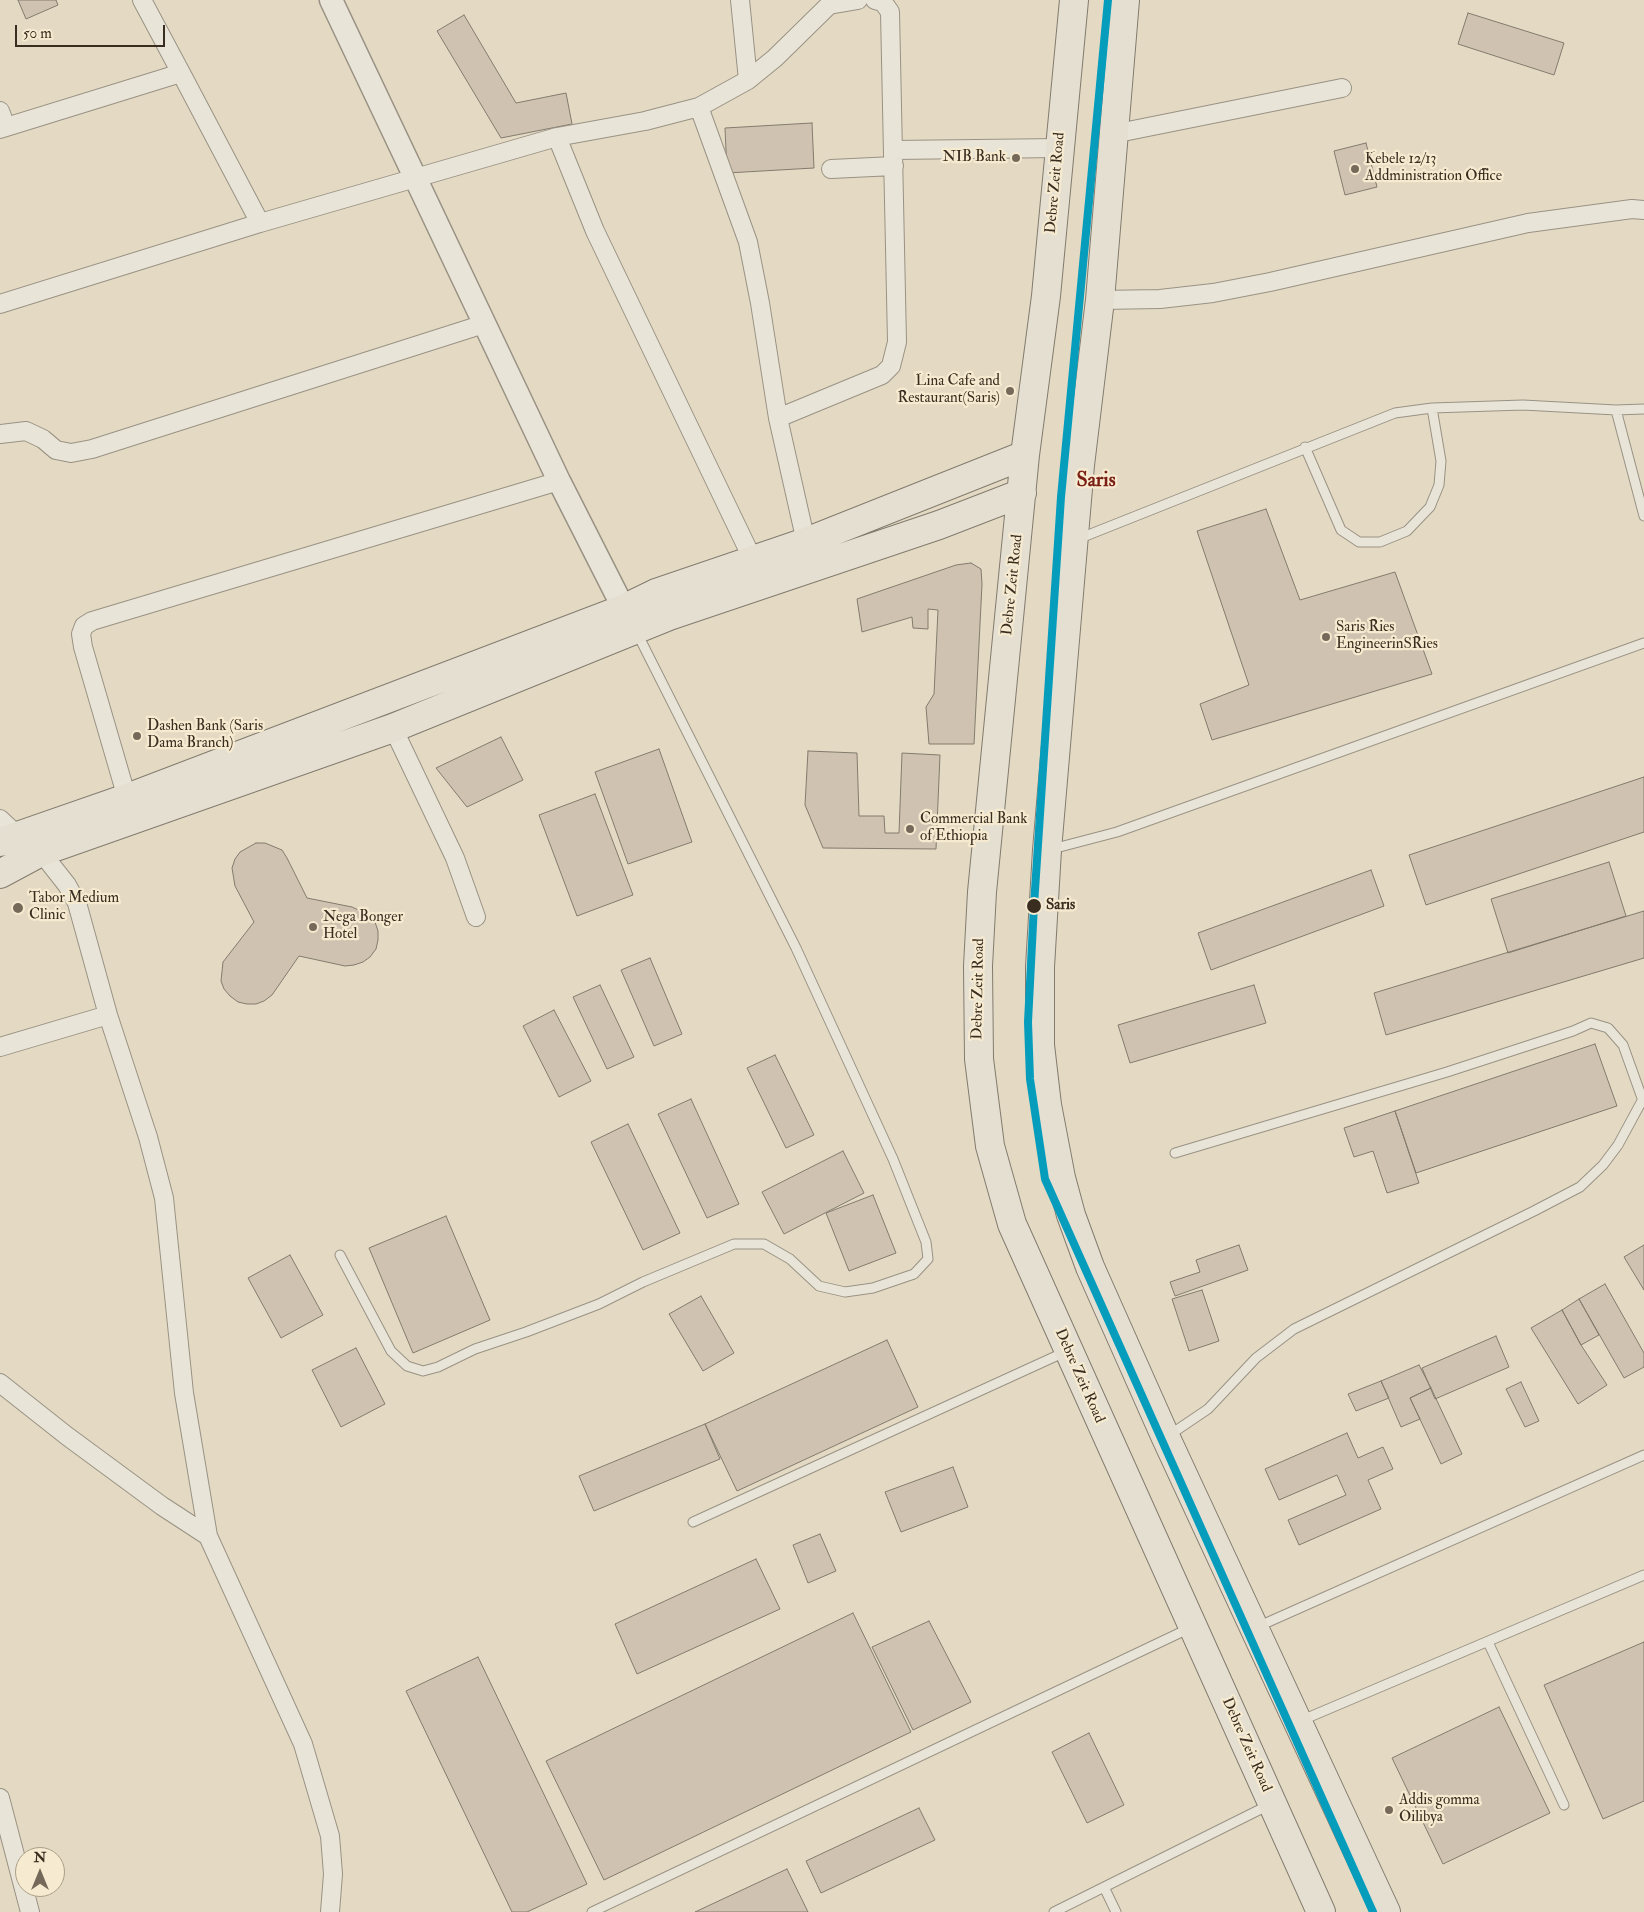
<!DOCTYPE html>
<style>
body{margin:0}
#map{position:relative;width:1644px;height:1912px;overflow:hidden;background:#e4dac3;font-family:"IM FELL Double Pica",serif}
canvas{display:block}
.north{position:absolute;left:15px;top:1847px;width:50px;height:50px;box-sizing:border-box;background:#f6ebd0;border:1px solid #aa9f8a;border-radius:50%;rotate:0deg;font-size:14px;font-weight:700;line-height:20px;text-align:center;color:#392d20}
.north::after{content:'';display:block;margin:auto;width:18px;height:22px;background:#756a59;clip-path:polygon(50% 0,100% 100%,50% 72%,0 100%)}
.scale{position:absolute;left:15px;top:25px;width:150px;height:22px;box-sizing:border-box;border:2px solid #392d20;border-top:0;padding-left:6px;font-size:15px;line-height:18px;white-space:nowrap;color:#392d20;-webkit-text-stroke:4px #f6ebd0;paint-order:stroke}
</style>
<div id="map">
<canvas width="1644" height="1912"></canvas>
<div class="north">N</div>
<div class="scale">50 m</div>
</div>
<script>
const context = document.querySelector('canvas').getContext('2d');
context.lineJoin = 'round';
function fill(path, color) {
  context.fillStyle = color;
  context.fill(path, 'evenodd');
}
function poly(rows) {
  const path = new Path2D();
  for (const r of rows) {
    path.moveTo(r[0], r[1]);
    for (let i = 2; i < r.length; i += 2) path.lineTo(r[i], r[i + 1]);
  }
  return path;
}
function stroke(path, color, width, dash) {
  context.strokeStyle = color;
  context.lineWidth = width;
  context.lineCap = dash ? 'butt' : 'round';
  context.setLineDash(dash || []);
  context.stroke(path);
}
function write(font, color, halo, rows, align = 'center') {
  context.font = font + ' "IM FELL Double Pica",serif';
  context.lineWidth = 4.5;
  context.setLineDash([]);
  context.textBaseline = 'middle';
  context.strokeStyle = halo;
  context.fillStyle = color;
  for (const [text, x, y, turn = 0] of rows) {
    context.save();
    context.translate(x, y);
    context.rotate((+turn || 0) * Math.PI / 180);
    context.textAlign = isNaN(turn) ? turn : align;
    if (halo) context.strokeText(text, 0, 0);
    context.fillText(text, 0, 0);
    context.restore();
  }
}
const building = poly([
 [18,0,56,0,58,5,26,19,18,0],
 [1468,13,1564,43,1554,75,1458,44,1468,13],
 [464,15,516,103,566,93,572,124,501,138,437,31,464,15],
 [812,123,814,168,727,173,725,128,812,123],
 [1366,143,1377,187,1345,195,1334,151,1366,143],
 [1266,509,1300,600,1395,572,1432,674,1212,740,1200,704,1249,685,1197,531,1266,509],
 [971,563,981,569,982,584,974,744,929,744,926,707,934,694,938,610,928,609,928,629,913,628,912,617,862,632,857,599,956,565,971,563],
 [501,737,523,780,467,807,436,768,501,737],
 [659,749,692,842,628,864,595,772,659,749],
 [808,751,857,753,859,816,884,816,885,833,899,833,902,753,940,755,936,849,823,848,805,805,808,751],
 [1644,777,1644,832,1426,905,1409,855,1644,777],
 [595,794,633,895,577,916,539,815,595,794],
 [256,843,265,843,282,850,287,858,307,898,352,907,369,915,375,922,378,931,378,940,376,949,370,957,363,962,354,965,345,966,299,956,272,995,264,1001,256,1004,247,1004,238,1002,230,996,224,989,221,981,223,962,254,922,235,886,232,868,235,859,240,852,256,843],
 [1609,862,1626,916,1508,953,1491,899,1609,862],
 [1371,870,1384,906,1211,970,1198,933,1371,870],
 [1644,911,1644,958,1386,1035,1374,993,1644,911],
 [650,958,682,1034,654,1046,621,970,650,958],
 [600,985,634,1057,607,1069,573,997,600,985],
 [1254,985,1266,1023,1130,1063,1118,1025,1254,985],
 [554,1010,591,1081,559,1097,523,1026,554,1010],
 [1595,1044,1617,1106,1416,1173,1395,1111,1595,1044],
 [775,1055,814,1135,786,1148,747,1068,775,1055],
 [691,1099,739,1204,707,1218,658,1114,691,1099],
 [1395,1111,1419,1183,1387,1193,1373,1151,1354,1157,1344,1128,1395,1111],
 [628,1124,680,1233,643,1250,591,1142,628,1124],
 [843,1151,864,1193,784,1234,762,1192,843,1151],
 [873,1195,896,1253,849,1271,826,1213,873,1195],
 [446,1216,490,1320,413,1353,369,1248,446,1216],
 [1239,1245,1248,1270,1175,1296,1170,1282,1200,1272,1196,1260,1239,1245],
 [1644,1245,1644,1290,1624,1257,1644,1245],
 [290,1255,323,1315,281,1338,248,1278,290,1255],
 [1605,1284,1644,1353,1644,1367,1624,1378,1579,1299,1605,1284],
 [1202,1290,1219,1341,1189,1351,1172,1299,1202,1290],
 [701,1296,734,1353,703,1371,669,1314,701,1296],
 [1579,1299,1599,1335,1581,1345,1562,1310,1579,1299],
 [1562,1310,1581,1345,1607,1385,1578,1404,1531,1328,1562,1310],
 [1496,1336,1509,1367,1435,1399,1422,1368,1496,1336],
 [887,1340,918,1407,737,1491,705,1424,887,1340],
 [356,1348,385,1404,341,1427,312,1370,356,1348],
 [1419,1365,1431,1388,1410,1398,1420,1419,1401,1427,1381,1381,1419,1365],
 [1381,1381,1389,1398,1356,1411,1348,1394,1381,1381],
 [1521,1382,1539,1421,1525,1427,1506,1389,1521,1382],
 [1431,1388,1462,1454,1441,1464,1410,1398,1431,1388],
 [705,1424,720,1459,594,1511,579,1476,705,1424],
 [1347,1433,1358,1458,1383,1447,1393,1469,1368,1480,1381,1509,1299,1545,1288,1520,1346,1495,1337,1475,1279,1500,1265,1469,1347,1433],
 [953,1467,968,1507,901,1532,885,1492,953,1467],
 [820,1534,836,1571,808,1583,793,1545,820,1534],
 [756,1559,780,1609,637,1674,615,1624,756,1559],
 [853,1613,911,1732,604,1880,546,1761,853,1613],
 [929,1621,971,1702,913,1730,872,1647,929,1621],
 [1644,1642,1644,1801,1603,1819,1544,1685,1644,1642],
 [478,1657,587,1884,527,1912,512,1912,406,1691,478,1657],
 [1499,1707,1550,1813,1443,1864,1392,1758,1499,1707],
 [1089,1733,1124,1805,1087,1823,1052,1752,1089,1733],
 [919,1808,935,1840,821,1893,806,1861,919,1808],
 [787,1869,808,1912,695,1912,787,1869]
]);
fill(building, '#d0c2b0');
stroke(building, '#827b6e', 1);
const service = poly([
 [1616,410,1644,516],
 [1305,447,1341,530,1359,542,1380,542,1407,531,1430,507,1439,485,1441,461,1432,408],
 [1078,539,1395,413,1432,408,1523,405,1616,410,1644,409],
 [1052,849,1117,832,1644,643],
 [1175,1153,1447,1072,1573,1031,1591,1023,1608,1028,1623,1045,1642,1098],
 [340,1255,391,1351,407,1366,423,1371,438,1367,475,1349,526,1332,599,1304,643,1282,734,1244,764,1244,790,1259,819,1286,845,1292,873,1288,914,1274,928,1259,926,1242,893,1159,796,948,636,631],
 [1168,1436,1208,1409,1256,1358,1294,1329,1534,1211,1580,1187,1603,1165,1618,1145,1644,1097],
 [693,1522,1065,1352],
 [1257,1627,1644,1455],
 [1488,1642,1564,1805],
 [1300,1721,1644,1575],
 [1104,1887,1116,1912],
 [592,1912,1190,1628],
 [1054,1912,1269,1805]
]);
const minor = poly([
 [142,0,181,73],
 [740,0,748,80],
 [699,107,748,242,760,303,778,418,806,542],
 [0,111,6,127],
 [0,129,181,73,260,223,557,137,645,121,699,107,748,80,775,58,829,5,858,0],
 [1113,134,1342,88],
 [557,137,595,231,753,560],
 [893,150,1060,148],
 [831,169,894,166],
 [1100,300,1160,299,1213,293,1270,282,1528,223,1632,209,1644,210],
 [0,304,260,223],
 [778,418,882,375,891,366,897,342,890,12,883,2,875,0],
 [0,434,26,431,43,439,56,450,71,453,92,449,484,324],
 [393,728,455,858,476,917],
 [131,805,127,798,83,647,81,634,84,626,92,621,559,481],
 [0,819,17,835,41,852,67,885,77,903,108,1015,148,1137,164,1198,184,1393,208,1536,162,1506,67,1436,0,1383],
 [0,1047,108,1015],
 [208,1536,303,1744,330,1836,333,1874,330,1912],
 [0,1798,30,1912]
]);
const tertiary = poly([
 [331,0,559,481,631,623]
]);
const primary = poly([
 [1074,0,1046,296,1025,455,982,892,978,966,979,1059,990,1146,1012,1224,1321,1912],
 [1125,0,1100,300,1080,465,1047,850,1040,967,1040,1045,1047,1105,1061,1178,1071,1215,1090,1267,1166,1438,1386,1912],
 [0,842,127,798,623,609,656,593,806,542,1025,455],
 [0,874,41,852,393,728,669,616,939,525,1022,493]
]);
stroke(service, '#999284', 11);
stroke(minor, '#999284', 20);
stroke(tertiary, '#999284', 25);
stroke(primary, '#827b6e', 30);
stroke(service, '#e9e4d8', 9);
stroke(minor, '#e9e4d8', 18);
stroke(tertiary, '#e9e4d8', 22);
stroke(primary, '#e5dfd2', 28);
stroke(poly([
 [1108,0,1061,497,1034,905,1028,1022,1030,1079,1045,1179,1373,1912]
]), '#069dbd', 8);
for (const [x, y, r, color] of [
 [1016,158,5,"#756a59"],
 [1355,169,5,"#756a59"],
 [1010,391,5,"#756a59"],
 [1326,637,5,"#756a59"],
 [137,736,5,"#756a59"],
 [910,829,5,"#756a59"],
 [1034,906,8,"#392d20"],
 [18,908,6,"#756a59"],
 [313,927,5,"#756a59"],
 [1389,1810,5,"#756a59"]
]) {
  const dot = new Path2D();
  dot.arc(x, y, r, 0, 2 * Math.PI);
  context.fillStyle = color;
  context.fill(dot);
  stroke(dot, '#f6ebd0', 2);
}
write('15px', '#392d20', '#f6ebd0', [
 ["NIB Bank",1006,158,"right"],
 ["Kebele 12/13",1365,160],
 ["Addministration Office",1365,177],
 ["Lina Cafe and",1000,382,"right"],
 ["Restaurant(Saris)",1000,399,"right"],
 ["Saris Ries",1336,628],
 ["EngineerinSRies",1336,645],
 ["Dashen Bank (Saris",147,727],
 ["Dama Branch)",147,744],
 ["Commercial Bank",920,820],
 ["of Ethiopia",920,837],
 ["Tabor Medium",29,899],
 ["Clinic",29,916],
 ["Nega Bonger",323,918],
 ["Hotel",323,935],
 ["Addis gomma",1399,1801],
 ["Oilibya",1399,1818]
], 'left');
write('15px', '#392d20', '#f6ebd0', [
 ["Debre Zeit Road",1056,183,-85],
 ["Debre Zeit Road",1013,585,-84],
 ["Debre Zeit Road",979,989,-89],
 ["Debre Zeit Road",1079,1376,66],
 ["Debre Zeit Road",1246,1745,66]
]);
write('bold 15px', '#392d20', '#f6ebd0', [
 ["Saris",1046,906]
], 'left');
write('bold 20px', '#7a1f14', '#f6ebd0', [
 ["Saris",1096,482]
]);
</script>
